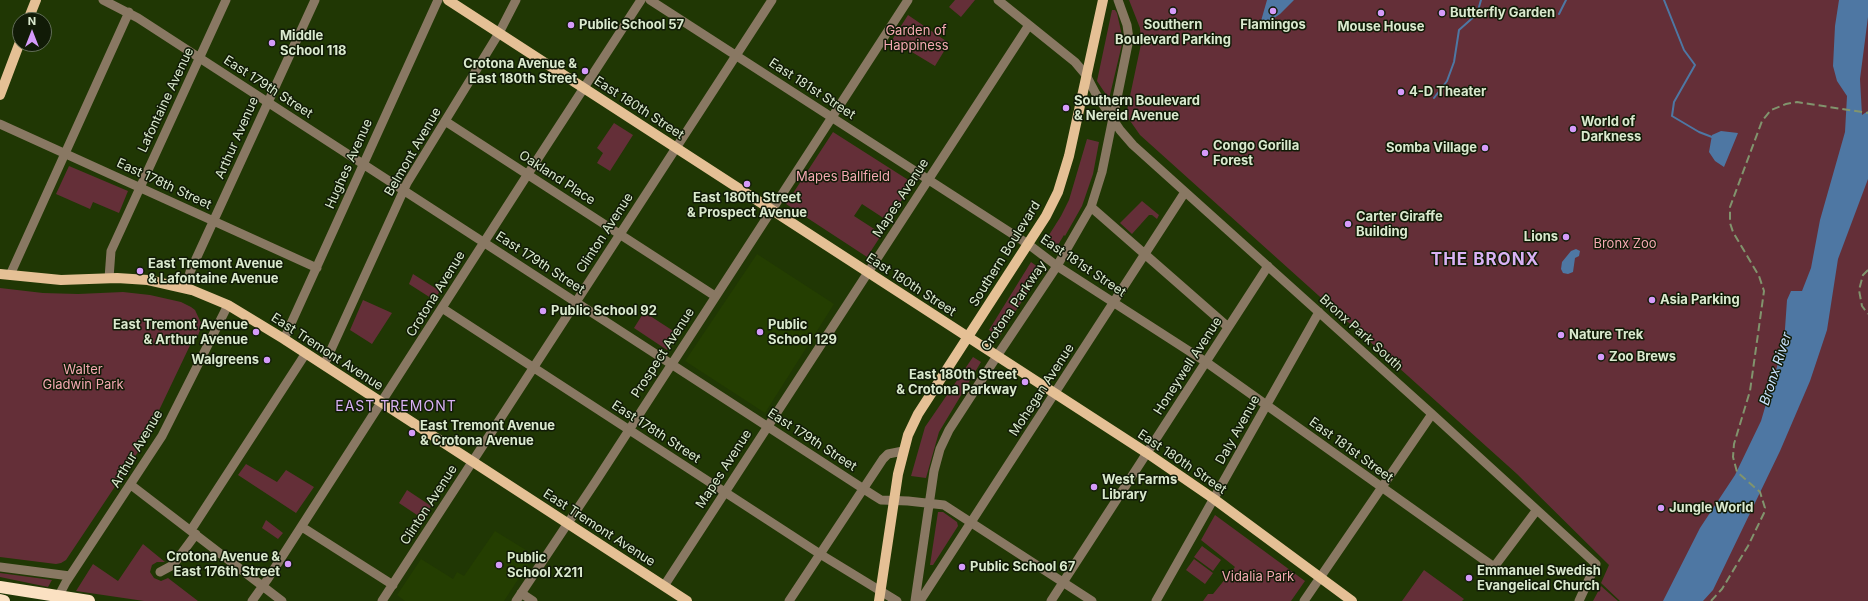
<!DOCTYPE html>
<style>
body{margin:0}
#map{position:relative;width:1868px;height:601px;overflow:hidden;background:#203704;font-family:Inter,sans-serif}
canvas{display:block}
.north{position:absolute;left:12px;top:12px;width:40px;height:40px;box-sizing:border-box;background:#111b07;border:1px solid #616d57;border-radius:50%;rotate:0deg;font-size:11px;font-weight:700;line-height:16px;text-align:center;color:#dae9ce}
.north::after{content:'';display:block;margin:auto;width:14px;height:18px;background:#d59bfa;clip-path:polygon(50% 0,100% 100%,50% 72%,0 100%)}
</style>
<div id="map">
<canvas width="1868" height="601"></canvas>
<div class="north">N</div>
</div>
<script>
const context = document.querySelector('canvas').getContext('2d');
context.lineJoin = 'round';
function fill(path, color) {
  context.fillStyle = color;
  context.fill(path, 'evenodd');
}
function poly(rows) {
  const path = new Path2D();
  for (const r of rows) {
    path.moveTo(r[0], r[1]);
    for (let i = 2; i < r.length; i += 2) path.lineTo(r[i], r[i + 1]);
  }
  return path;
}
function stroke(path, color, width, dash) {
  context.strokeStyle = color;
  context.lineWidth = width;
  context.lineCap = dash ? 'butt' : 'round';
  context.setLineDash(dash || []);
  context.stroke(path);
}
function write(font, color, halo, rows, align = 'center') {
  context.font = font + ' Inter,sans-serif';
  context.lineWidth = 3;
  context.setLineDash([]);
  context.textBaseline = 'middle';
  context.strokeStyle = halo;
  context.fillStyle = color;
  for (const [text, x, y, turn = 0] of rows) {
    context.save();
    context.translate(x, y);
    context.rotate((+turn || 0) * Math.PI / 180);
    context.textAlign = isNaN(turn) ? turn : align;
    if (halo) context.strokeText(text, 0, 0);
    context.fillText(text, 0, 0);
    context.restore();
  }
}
fill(poly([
 [757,254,834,304,765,413,685,361],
 [495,531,534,555,504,601,405,601,397,595,421,559,453,579,457,572,464,576]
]), '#243e01');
fill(poly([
 [955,0,975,0,961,17,949,7],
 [1129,0,1868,0,1868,601,1620,601,1601,583,1609,565,1517,474,1140,135,1126,115,1141,44,1140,28],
 [1112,10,1115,10,1117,13,1123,40,1109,99,1097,81],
 [908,15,949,43,935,66,892,40],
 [614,123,633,135,610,171,597,163,603,153,597,148],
 [833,132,913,183,888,221,862,204,854,216,882,234,867,257,786,204],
 [1087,139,1099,142,1093,174,1082,206,1065,236,1064,235,1055,250,1044,243,1061,216,1069,200],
 [69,166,128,191,119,213,93,202,90,209,56,194],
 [1142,201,1159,215,1157,219,1152,215,1149,215,1132,234,1120,223],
 [1031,262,1042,270,999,337,989,330],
 [413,274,440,291,434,300,409,284],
 [0,288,43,293,78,294,123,292,150,295,181,302,191,307,195,310,202,325,197,338,194,337,142,446,66,560,61,563,56,564,0,557],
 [363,300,392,313,372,344,350,330],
 [644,312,678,334,667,350,634,328],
 [973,357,981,362,939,432,926,478,911,476,925,427],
 [246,464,277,482,286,470,314,487,296,513,238,475],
 [407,490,431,506,423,519,399,503],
 [938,512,943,512,957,522,958,526,933,565,930,565],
 [1215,515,1305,581,1291,601,1203,601,1208,594,1213,594,1235,567,1201,540],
 [266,520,283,533,278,539,262,528],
 [143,544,165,562,157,562,152,565,150,572,154,578,161,581,168,578,198,601,144,601,76,591,93,564,118,581],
 [1202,546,1221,560,1213,571,1194,557],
 [1194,559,1213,573,1205,584,1186,570],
 [1424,570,1464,599,1462,601,1402,601],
 [0,573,52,580,48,587,0,577],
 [1601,586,1618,601,1593,601]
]), '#642f38');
fill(poly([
 [1267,0,1294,0,1280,14,1264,25,1261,21],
 [1839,0,1868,0,1868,17,1860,79,1862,115,1868,111,1868,179,1838,259,1827,330,1810,381,1780,451,1713,590,1703,601,1663,601,1700,528,1735,475,1761,421,1784,343,1787,300,1791,291,1802,291,1811,268,1820,220,1845,132,1847,96,1837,81,1833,66,1835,26],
 [1721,131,1738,133,1724,167,1715,161,1709,152,1712,135],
 [1576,249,1580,251,1579,256,1575,258,1573,272,1568,274,1563,273,1561,269,1562,262,1571,251]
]), '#4e77a3');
stroke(poly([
 [1664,0,1684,50,1695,65,1674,102,1672,116,1699,132,1712,137],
 [1559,14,1566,0],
 [1434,98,1447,81,1454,62,1459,30,1477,14,1481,0]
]), '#4e77a3', 2);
stroke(poly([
 [103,0,138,18,873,495,881,500,908,501,944,505,1092,601],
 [650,0,1028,244,1057,266,1206,362,1494,567,1536,511],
 [998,0,1075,62,1086,75,1096,94,1120,130,1133,145,1432,414,1596,564,1579,601],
 [445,121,715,296],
 [0,124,317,268],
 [1091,207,1228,327],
 [10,275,129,12],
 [109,278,111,251,226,0],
 [185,288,190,272,315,0],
 [442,308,820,554,897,601],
 [284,339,438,0],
 [324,365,407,183,499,33,516,0],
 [131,485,282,601],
 [302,527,393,585],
 [191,530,306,353],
 [0,567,70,576],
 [160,572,173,565,196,534],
 [664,586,1029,25],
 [521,593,533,601],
 [56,601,66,582,162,436,228,305],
 [252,601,267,580,524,180,641,0],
 [382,601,772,0],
 [516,601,596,481,908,0],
 [789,601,883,459,888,454,903,451],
 [915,601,934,471,940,449,949,430,997,356,1057,266,1091,207,1102,172,1129,39,1127,25,1118,0],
 [920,601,1185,192],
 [1051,601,1268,266],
 [1156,601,1319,312],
 [1304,601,1432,414]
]), '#897863', 9);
stroke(poly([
 [448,0,1147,453,1214,499,1352,601],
 [28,20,36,0],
 [0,95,20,42],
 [0,274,61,280,117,278,148,280,192,290,228,305,284,339,687,601],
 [879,601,898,474,908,435,918,414,1046,216,1058,192,1069,156,1103,0]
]), '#e5c095', 10);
stroke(poly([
 [0,587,89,601],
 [0,600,4,601]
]), '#fbe1c2', 12);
stroke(poly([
 [1868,270,1863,275,1859,290,1862,306,1868,314],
 [1711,601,1722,589,1748,546,1764,513,1765,508,1760,492,1737,472,1733,457,1734,444,1750,391,1764,291,1759,276,1733,232,1730,223,1730,207,1762,121,1771,110,1786,104,1797,102,1868,113]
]), '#81946d', 2, [8, 4]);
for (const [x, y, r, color] of [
 [1173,11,4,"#d59bfa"],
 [1273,11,4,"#d59bfa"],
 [1381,13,4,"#d59bfa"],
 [1442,13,4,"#d59bfa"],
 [571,25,4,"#d59bfa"],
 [272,43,4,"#d59bfa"],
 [585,71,4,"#d59bfa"],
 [1401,92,4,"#d59bfa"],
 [1066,108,4,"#d59bfa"],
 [1573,129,4,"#d59bfa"],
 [1485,148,4,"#d59bfa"],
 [1205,153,4,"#d59bfa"],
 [747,184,4,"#d59bfa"],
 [1348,224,4,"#d59bfa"],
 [1566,237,4,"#d59bfa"],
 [140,271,4,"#d59bfa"],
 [1652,300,4,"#d59bfa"],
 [543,311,4,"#d59bfa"],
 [256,332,4,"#d59bfa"],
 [760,332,4,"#d59bfa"],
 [1561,335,4,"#d59bfa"],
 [1601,357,4,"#d59bfa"],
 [267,360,4,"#d59bfa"],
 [1025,382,4,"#d59bfa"],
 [412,433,4,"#d59bfa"],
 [1094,487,4,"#d59bfa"],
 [1661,508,4,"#d59bfa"],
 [288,564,4,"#d59bfa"],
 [499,565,4,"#d59bfa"],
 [962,567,4,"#d59bfa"],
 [1469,578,4,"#d59bfa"]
]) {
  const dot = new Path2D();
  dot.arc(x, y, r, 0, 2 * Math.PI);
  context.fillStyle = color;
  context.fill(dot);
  stroke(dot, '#111b07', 1.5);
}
write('bold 13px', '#dae9ce', '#111b07', [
 ["Butterfly Garden",1450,13],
 ["Public School 57",579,25],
 ["Southern",1173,25,"center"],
 ["Boulevard Parking",1173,40,"center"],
 ["Flamingos",1273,25,"center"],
 ["Mouse House",1381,27,"center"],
 ["Middle",280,36],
 ["School 118",280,51],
 ["Crotona Avenue &",577,64,"right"],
 ["East 180th Street",577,79,"right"],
 ["4-D Theater",1409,92],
 ["Southern Boulevard",1074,101],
 ["& Nereid Avenue",1074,116],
 ["World of",1581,122],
 ["Darkness",1581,137],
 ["Congo Gorilla",1213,146],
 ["Forest",1213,161],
 ["Somba Village",1477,148,"right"],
 ["East 180th Street",747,198,"center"],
 ["& Prospect Avenue",747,213,"center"],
 ["Carter Giraffe",1356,217],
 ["Building",1356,232],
 ["Lions",1558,237,"right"],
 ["East Tremont Avenue",148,264],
 ["& Lafontaine Avenue",148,279],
 ["Asia Parking",1660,300],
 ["Public School 92",551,311],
 ["East Tremont Avenue",248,325,"right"],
 ["& Arthur Avenue",248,340,"right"],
 ["Public",768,325],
 ["School 129",768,340],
 ["Nature Trek",1569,335],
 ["Zoo Brews",1609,357],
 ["Walgreens",259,360,"right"],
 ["East 180th Street",1017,375,"right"],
 ["& Crotona Parkway",1017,390,"right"],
 ["East Tremont Avenue",420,426],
 ["& Crotona Avenue",420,441],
 ["West Farms",1102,480],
 ["Library",1102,495],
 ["Jungle World",1669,508],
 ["Crotona Avenue &",280,557,"right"],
 ["East 176th Street",280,572,"right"],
 ["Public",507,558],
 ["School X211",507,573],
 ["Public School 67",970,567],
 ["Emmanuel Swedish",1477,571],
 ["Evangelical Church",1477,586]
], 'left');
write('13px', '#f5a9b2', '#111b07', [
 ["Garden of",916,31],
 ["Happiness",916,46],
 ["Mapes Ballfield",843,177],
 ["Bronx Zoo",1625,244],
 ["Walter",83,370],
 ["Gladwin Park",83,385],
 ["Vidalia Park",1258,577]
]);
write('13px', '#dae9ce', '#111b07', [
 ["East 179th Street",268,87,33],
 ["East 181st Street",812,89,33],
 ["Lafontaine Avenue",166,100,-65],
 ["East 180th Street",639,108,33],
 ["Arthur Avenue",237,138,-66],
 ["Belmont Avenue",413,152,-60],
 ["Hughes Avenue",349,164,-66],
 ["Oakland Place",557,178,33],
 ["East 178th Street",164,184,25],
 ["Mapes Avenue",901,198,-57],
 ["Clinton Avenue",605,233,-57],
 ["Southern Boulevard",1005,254,-58],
 ["East 179th Street",540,263,33],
 ["East 181st Street",1083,266,34],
 ["East 180th Street",911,285,33],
 ["Crotona Avenue",436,294,-58],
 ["Crotona Parkway",1014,306,-56],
 ["Bronx Park South",1361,333,42],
 ["East Tremont Avenue",327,352,33],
 ["Prospect Avenue",663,353,-57],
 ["Honeywell Avenue",1188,366,-57],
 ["Mohegan Avenue",1042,390,-57],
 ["Daly Avenue",1238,430,-61],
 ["East 178th Street",656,432,33],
 ["East 179th Street",812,440,33],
 ["Arthur Avenue",137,449,-59],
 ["East 181st Street",1351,450,36],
 ["East 180th Street",1182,462,34],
 ["Mapes Avenue",724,469,-57],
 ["Clinton Avenue",429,505,-57],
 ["East Tremont Avenue",599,528,33]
]);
write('italic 14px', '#cbe3fe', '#111b07', [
 ["Bronx River",1776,369,-72]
]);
context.letterSpacing = '1px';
write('14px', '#d9b2f4', '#111b07', [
 ["EAST TREMONT",396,407]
]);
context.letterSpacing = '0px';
context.letterSpacing = '1px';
write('bold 17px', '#d9b2f4', '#111b07', [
 ["THE BRONX",1485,260]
]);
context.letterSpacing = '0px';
</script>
